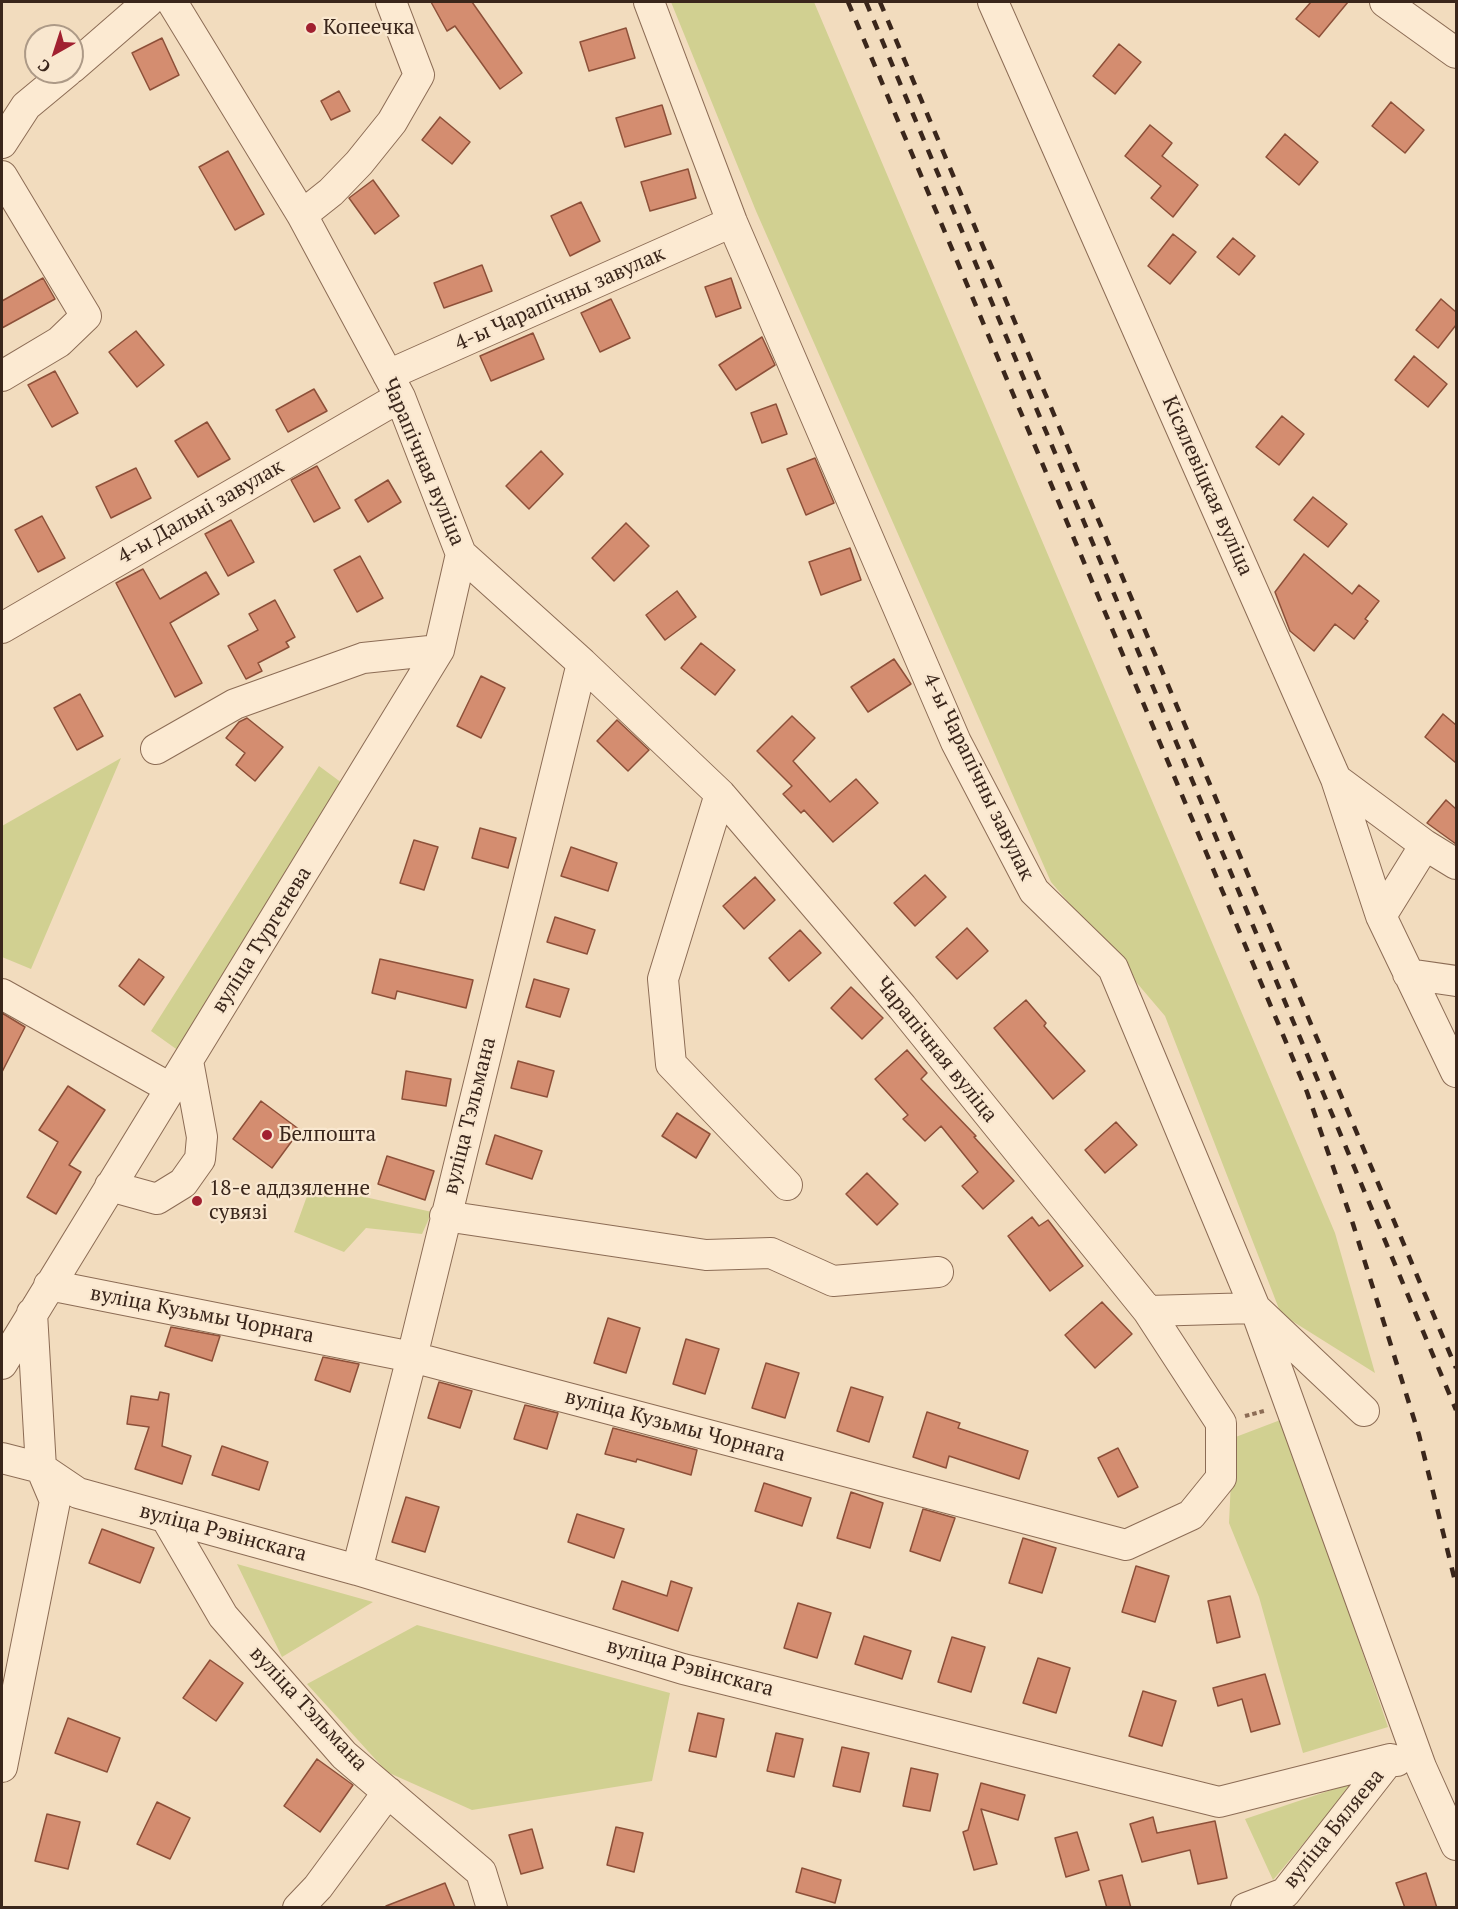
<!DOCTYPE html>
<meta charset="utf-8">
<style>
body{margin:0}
#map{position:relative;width:1458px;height:1909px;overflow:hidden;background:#f2dcbe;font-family:"PT Serif",serif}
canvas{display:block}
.frame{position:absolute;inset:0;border:3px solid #3a261b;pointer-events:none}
.north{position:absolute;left:24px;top:24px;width:60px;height:60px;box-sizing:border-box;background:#f9e7cf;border:2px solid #ad9a87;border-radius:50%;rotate:219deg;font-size:16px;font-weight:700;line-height:24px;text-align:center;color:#3a261b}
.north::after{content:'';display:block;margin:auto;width:21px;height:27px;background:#a12030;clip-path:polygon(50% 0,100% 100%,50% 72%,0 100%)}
</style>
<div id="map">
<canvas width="1458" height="1909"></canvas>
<div class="frame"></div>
<div class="north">С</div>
</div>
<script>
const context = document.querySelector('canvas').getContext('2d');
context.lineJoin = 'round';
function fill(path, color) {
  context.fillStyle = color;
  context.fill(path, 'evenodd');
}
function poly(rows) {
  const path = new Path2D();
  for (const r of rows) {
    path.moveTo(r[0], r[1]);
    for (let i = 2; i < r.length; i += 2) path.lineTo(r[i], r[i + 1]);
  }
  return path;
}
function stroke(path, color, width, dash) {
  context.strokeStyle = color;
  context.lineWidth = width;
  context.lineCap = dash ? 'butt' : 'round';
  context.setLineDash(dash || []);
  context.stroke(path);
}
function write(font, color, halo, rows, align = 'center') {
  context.font = font + ' "PT Serif",serif';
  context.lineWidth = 4.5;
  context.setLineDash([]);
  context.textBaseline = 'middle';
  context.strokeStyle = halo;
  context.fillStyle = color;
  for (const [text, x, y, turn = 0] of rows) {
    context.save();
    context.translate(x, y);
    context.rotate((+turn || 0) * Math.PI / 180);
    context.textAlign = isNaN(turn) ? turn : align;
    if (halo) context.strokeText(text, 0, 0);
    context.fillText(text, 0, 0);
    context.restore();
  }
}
fill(poly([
 [671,2,814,2,1335,1233,1375,1373,1281,1314,1165,1016,1051,882,756,211],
 [121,758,31,969,2,957,2,826],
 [319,766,342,783,179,1051,151,1031],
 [311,1185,432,1212,422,1234,366,1228,344,1252,294,1232],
 [1283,1419,1388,1727,1303,1753,1259,1597,1229,1523,1233,1438],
 [237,1564,373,1602,282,1657],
 [417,1625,670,1693,652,1781,472,1810,387,1772,307,1684],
 [1355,1782,1273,1880,1245,1819]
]), '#d1d091');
const building = poly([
 [431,2,472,2,522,73,500,89,455,26,447,31,431,2],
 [1311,2,1348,2,1319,37,1296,19,1311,2],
 [626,28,635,58,589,71,580,42,626,28],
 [162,38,179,75,150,90,132,53,162,38],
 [1119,44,1141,62,1115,94,1093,76,1119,44],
 [339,91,350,111,331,120,321,101,339,91],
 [1391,102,1424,130,1405,153,1372,126,1391,102],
 [662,105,671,134,625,147,616,118,662,105],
 [440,117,470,142,452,164,422,140,440,117],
 [1150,125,1172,143,1162,156,1198,185,1173,217,1151,198,1161,186,1125,156,1150,125],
 [1285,134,1318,162,1299,185,1266,157,1285,134],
 [228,151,264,214,235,230,199,167,228,151],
 [688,169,696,198,650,211,641,182,688,169],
 [373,180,399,216,375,234,349,198,373,180],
 [581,202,600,241,570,256,551,216,581,202],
 [1173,234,1196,252,1170,284,1148,266,1173,234],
 [1233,238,1255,256,1239,275,1217,257,1233,238],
 [482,265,492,291,444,308,434,283,482,265],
 [43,278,55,299,2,328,2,301,43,278],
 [731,278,741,308,716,317,705,287,731,278],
 [611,299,630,338,600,352,581,313,611,299],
 [1441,299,1456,312,1456,325,1438,348,1416,330,1441,299],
 [136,331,164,365,137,387,109,352,136,331],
 [533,333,544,359,491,381,480,356,533,333],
 [762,337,775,365,736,390,719,365,762,337],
 [1414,356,1447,384,1428,407,1395,380,1414,356],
 [55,371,78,413,52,427,28,385,55,371],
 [314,389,327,411,288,432,276,410,314,389],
 [776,404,787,434,762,443,751,413,776,404],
 [1282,416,1304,434,1279,465,1256,447,1282,416],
 [207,422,230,459,198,477,175,441,207,422],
 [541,451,563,474,529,509,506,486,541,451],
 [815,458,834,503,806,515,787,469,815,458],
 [317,466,340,508,314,522,291,480,317,466],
 [136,468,151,498,111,518,96,487,136,468],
 [388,480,401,502,368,522,355,500,388,480],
 [1313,497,1347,524,1328,547,1294,520,1313,497],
 [42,516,65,558,38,572,15,530,42,516],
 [231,520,254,562,228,576,205,534,231,520],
 [626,523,649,546,614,581,592,558,626,523],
 [850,548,861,580,821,595,809,562,850,548],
 [1304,554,1352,594,1359,585,1379,601,1365,619,1368,621,1354,639,1335,624,1314,651,1290,631,1275,592,1304,554],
 [360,556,383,598,357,612,334,570,360,556],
 [143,569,160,599,206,572,219,594,170,623,202,683,175,697,116,583,143,569],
 [677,591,696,617,665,640,646,615,677,591],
 [275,600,295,637,286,642,289,647,258,663,262,671,246,679,228,646,258,630,249,614,275,600],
 [701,643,735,670,715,695,681,668,701,643],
 [894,659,911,684,868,712,851,687,894,659],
 [481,676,505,688,481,738,457,726,481,676],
 [80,694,103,736,77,750,54,708,80,694],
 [1443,714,1456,725,1456,763,1425,737,1443,714],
 [792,716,815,738,793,761,830,802,856,779,878,803,833,842,804,810,801,813,783,794,792,786,757,751,792,716],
 [247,718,283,747,255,781,236,765,245,753,226,738,239,722,247,718],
 [617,720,649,750,628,771,597,741,617,720],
 [1446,800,1456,809,1456,844,1427,823,1446,800],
 [480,828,516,838,508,868,472,858,480,828],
 [414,840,438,847,424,890,400,883,414,840],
 [571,847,617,863,608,891,561,876,571,847],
 [925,875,946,897,915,926,894,903,925,875],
 [755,877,775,900,744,929,723,906,755,877],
 [555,917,595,930,587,954,547,942,555,917],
 [967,928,988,951,957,979,936,957,967,928],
 [800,930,821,953,789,981,769,958,800,930],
 [139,959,164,977,144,1005,119,986,139,959],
 [380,959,473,980,466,1008,397,991,395,999,372,993,380,959],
 [534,979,569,989,560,1017,526,1007,534,979],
 [851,987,883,1018,862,1039,831,1008,851,987],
 [1026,1000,1046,1023,1044,1026,1085,1071,1053,1099,994,1028,1026,1000],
 [2,1013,25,1027,2,1072,2,1013],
 [907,1050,927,1073,921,1079,976,1136,974,1137,1014,1181,983,1209,962,1186,978,1172,941,1126,925,1141,903,1119,908,1115,875,1079,907,1050],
 [518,1061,554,1071,547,1097,511,1088,518,1061],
 [406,1071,451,1079,446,1106,402,1099,406,1071],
 [68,1086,105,1110,69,1165,81,1172,56,1214,27,1197,58,1142,39,1130,68,1086],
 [261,1101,300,1130,272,1168,233,1139,261,1101],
 [677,1113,710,1134,696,1158,662,1136,677,1113],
 [1116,1122,1137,1145,1105,1173,1085,1150,1116,1122],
 [495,1135,542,1151,532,1179,486,1164,495,1135],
 [387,1156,434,1171,425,1200,378,1184,387,1156],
 [867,1173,898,1204,877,1225,846,1194,867,1173],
 [1032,1217,1039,1226,1048,1220,1083,1266,1050,1291,1008,1236,1032,1217],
 [1102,1302,1132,1334,1095,1368,1065,1335,1102,1302],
 [608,1318,640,1328,626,1373,594,1363,608,1318],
 [171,1327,220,1336,212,1361,165,1346,171,1327],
 [686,1339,719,1349,705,1394,673,1384,686,1339],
 [323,1357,359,1364,350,1392,315,1380,323,1357],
 [766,1363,799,1373,785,1418,752,1408,766,1363],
 [439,1382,472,1391,460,1428,428,1418,439,1382],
 [851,1387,883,1397,869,1442,837,1431,851,1387],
 [160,1392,169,1394,162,1446,191,1456,182,1484,135,1469,149,1427,127,1424,131,1396,158,1400,160,1392],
 [525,1405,558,1413,547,1449,514,1439,525,1405],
 [927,1412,960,1423,958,1428,1028,1451,1019,1479,949,1456,946,1468,913,1457,927,1412],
 [613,1428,697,1450,691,1475,637,1459,636,1462,605,1454,613,1428],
 [222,1446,268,1462,259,1490,212,1475,222,1446],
 [1118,1448,1138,1487,1118,1497,1098,1458,1118,1448],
 [764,1483,811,1498,802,1526,755,1511,764,1483],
 [851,1492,883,1503,870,1548,837,1538,851,1492],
 [406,1497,439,1507,425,1552,392,1542,406,1497],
 [923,1509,955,1518,940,1561,910,1551,923,1509],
 [577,1514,624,1529,614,1558,568,1542,577,1514],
 [102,1529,154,1548,140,1583,89,1563,102,1529],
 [1023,1538,1056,1548,1042,1593,1009,1583,1023,1538],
 [1136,1566,1169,1576,1155,1622,1122,1612,1136,1566],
 [622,1581,667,1596,671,1581,692,1588,678,1631,613,1609,622,1581],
 [1230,1596,1240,1637,1217,1643,1208,1601,1230,1596],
 [798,1603,831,1613,817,1658,784,1648,798,1603],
 [864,1636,911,1651,902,1679,855,1664,864,1636],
 [952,1637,985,1647,971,1692,938,1682,952,1637],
 [1038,1658,1070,1668,1056,1713,1023,1703,1038,1658],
 [210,1660,243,1683,216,1721,183,1698,210,1660],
 [1265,1674,1280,1724,1251,1732,1242,1699,1218,1706,1213,1688,1265,1674],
 [1143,1691,1176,1701,1162,1746,1129,1736,1143,1691],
 [698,1713,724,1719,716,1757,689,1751,698,1713],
 [68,1718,120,1738,107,1772,55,1753,68,1718],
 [776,1733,803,1739,794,1777,767,1771,776,1733],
 [842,1747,869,1753,860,1792,833,1786,842,1747],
 [317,1759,353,1785,320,1832,284,1806,317,1759],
 [911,1768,938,1774,930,1811,903,1806,911,1768],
 [981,1783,1025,1795,1018,1820,981,1809,997,1864,974,1870,963,1832,968,1830,981,1783],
 [157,1802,190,1818,170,1859,137,1844,157,1802],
 [47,1814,80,1822,68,1869,35,1861,47,1814],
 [1153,1817,1157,1833,1215,1821,1227,1878,1198,1884,1190,1850,1142,1862,1130,1824,1153,1817],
 [616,1827,643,1833,634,1872,607,1865,616,1827],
 [532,1829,543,1868,521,1874,509,1835,532,1829],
 [1077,1832,1089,1870,1066,1877,1055,1838,1077,1832],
 [802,1868,841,1880,835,1903,796,1892,802,1868],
 [1426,1873,1437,1908,1405,1908,1396,1883,1426,1873],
 [1122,1875,1131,1908,1107,1908,1099,1881,1122,1875],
 [445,1883,455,1908,386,1908,386,1906,445,1883]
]);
fill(building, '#d48d70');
stroke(building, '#8d5039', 1.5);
const minor = poly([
 [649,2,732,222,956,742,1034,891,1113,968,1255,1308,1421,1767,1456,1845],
 [993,2,1336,779,1381,916,1456,1072],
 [1385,2,1456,53],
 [72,68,148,2],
 [2,143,26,106,67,72],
 [2,176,86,316,59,342,2,376],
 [302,215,331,192,359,163,392,122,419,75,391,2],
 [388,375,732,222],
 [2,628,400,397],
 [156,749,235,704,363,658,439,650],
 [1336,779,1425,845,1456,864],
 [720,794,663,979,671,1064,787,1185],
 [1381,916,1425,845],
 [1408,974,1456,981],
 [2,994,170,1088],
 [110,1186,157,1199,183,1183,200,1159,202,1137,188,1061],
 [445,1216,706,1255,771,1253,833,1281,938,1272],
 [49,1285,412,1357,1126,1545,1191,1515,1221,1478,1221,1423,1148,1311,902,1007,720,794,582,663,461,554,400,397,302,215,172,2],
 [1148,1311,1255,1308,1364,1411],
 [2,1364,439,650,461,554],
 [2,1458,41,1468,78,1493,357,1570,683,1669,1219,1802,1390,1759],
 [166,1518,223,1616,344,1755,481,1872,492,1908],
 [357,1570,412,1357,582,663],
 [2,1767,55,1501,41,1468,32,1313],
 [298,1908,318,1887,388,1792],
 [1246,1908,1285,1893,1390,1759,1397,1761]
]);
stroke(minor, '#8c6c55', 32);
stroke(poly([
 [1245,1416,1264,1411]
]), '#8c6c55', 4, [4.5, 3]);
stroke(minor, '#fcead2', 30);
stroke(poly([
 [848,2,1307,1092,1353,1224,1419,1435,1456,1585],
 [866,2,1456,1410],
 [880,2,1456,1368]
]), '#3a261b', 4.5, [10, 10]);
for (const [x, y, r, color] of [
 [311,28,6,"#a12030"],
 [267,1135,6,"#a12030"],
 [197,1201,6,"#a12030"]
]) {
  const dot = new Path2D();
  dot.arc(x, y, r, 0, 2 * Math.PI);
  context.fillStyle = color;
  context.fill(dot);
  stroke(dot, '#f9e7cf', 2);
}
write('21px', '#3a261b', '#f9e7cf', [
 ["Копеечка",323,28],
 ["Белпошта",279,1135],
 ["18-е аддзяленне",209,1189],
 ["сувязі",209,1213]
], 'left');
write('21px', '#3a261b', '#f9e7cf', [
 ["4-ы Чарапічны завулак",560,299,-24],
 ["Чарапічная вуліца",423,462,67],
 ["Кісялевіцкая вуліца",1207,486,66],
 ["4-ы Дальні завулак",201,512,-30],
 ["4-ы Чарапічны завулак",978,777,64],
 ["вуліца Тургенева",262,940,-58],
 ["Чарапічная вуліца",936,1050,51],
 ["вуліца Тэльмана",470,1116,-76],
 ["вуліца Кузьмы Чорнага",202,1315,11],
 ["вуліца Кузьмы Чорнага",675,1426,15],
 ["вуліца Рэвінскага",223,1533,15],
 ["вуліца Рэвінскага",690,1668,15],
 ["вуліца Тэльмана",308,1709,47],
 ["вуліца Бяляева",1334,1829,-51]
]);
</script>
